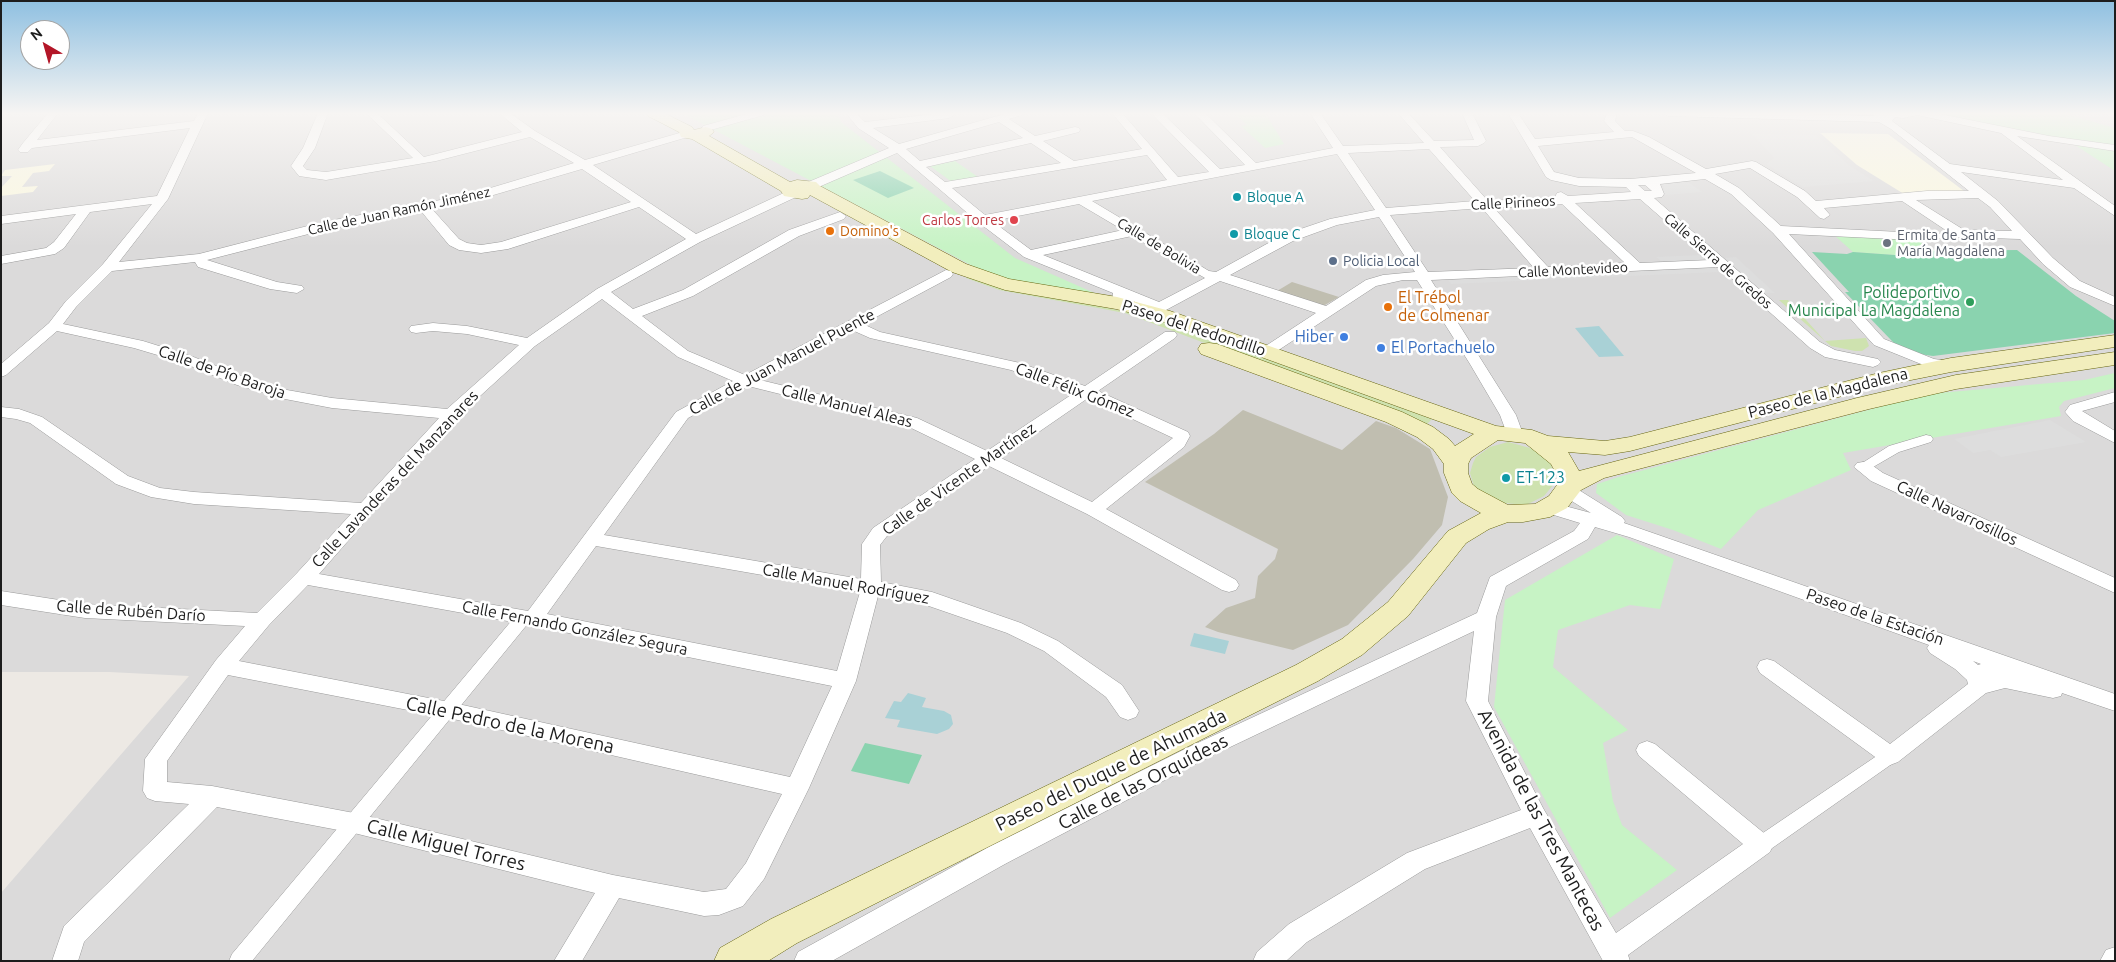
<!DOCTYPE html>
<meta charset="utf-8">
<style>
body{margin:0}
#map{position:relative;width:2116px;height:962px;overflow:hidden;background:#ede9e4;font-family:Ubuntu,sans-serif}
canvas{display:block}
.frame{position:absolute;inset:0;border:2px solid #1d1d1d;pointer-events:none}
.north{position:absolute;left:20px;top:20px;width:50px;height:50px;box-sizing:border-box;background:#fff;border:1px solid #a5a5a5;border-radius:50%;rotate:322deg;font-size:14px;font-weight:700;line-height:20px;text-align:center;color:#1d1d1d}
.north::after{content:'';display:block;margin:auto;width:18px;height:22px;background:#b31628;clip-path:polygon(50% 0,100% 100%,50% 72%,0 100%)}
</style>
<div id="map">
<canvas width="2116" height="962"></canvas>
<div class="frame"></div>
<div class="north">N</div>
</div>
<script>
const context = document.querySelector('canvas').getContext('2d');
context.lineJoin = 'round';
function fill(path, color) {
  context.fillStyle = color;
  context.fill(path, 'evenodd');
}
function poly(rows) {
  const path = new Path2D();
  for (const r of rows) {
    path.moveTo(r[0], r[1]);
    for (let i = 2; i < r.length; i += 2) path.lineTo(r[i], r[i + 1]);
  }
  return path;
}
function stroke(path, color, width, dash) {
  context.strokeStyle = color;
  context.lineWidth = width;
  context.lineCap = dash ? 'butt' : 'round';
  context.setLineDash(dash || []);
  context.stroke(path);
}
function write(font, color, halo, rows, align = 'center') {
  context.font = font + ' Ubuntu,sans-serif';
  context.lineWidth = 5;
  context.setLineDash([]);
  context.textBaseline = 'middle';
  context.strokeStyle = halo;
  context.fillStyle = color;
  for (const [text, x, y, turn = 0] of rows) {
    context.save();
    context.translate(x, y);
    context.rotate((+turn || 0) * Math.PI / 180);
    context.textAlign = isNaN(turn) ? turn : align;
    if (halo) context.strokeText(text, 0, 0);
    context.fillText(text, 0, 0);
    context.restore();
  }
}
fill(poly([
 [1,113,2115,113,2115,961,1,961,1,893,189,676,109,672,1,672]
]), '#dbdada');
fill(poly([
 [1820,133,1888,134,1964,191,1904,194,1857,165],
 [55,164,49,171,33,173,22,187,38,186,33,192,1,196,1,188,12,176,1,176,5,170]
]), '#fbf8df');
fill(poly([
 [1292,282,1339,297,1323,306,1277,291],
 [1243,410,1342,450,1376,421,1396,428,1430,449,1448,497,1442,525,1413,559,1348,625,1293,650,1218,632,1205,627,1226,608,1255,598,1258,576,1275,559,1278,549,1145,482,1214,434]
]), '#c0beb0');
fill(poly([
 [968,277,1154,318,1432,419,1425,426,1125,313,999,290,966,278],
 [1779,300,1788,300,1825,341,1866,338,1869,346,1862,351,1855,351,1831,346,1825,341],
 [1508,442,1530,448,1538,452,1551,464,1553,471,1553,485,1549,490,1544,496,1526,505,1504,503,1475,489,1472,480,1470,473,1473,463,1476,457,1490,447]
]), '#cee2af');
fill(poly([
 [682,113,837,113,841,122,1015,258,1099,295,1010,281,986,273],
 [1234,113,1265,113,1284,144,1265,148,1241,126,1247,125],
 [1933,113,2063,113,2115,128,2115,171,2075,145,2057,139],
 [955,161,978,177,952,182,930,166],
 [1834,235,1914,238,1935,251,1895,255,1853,252],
 [2115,373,2115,388,2064,401,2059,407,2061,416,1843,453,1851,470,1758,510,1721,549,1673,530,1626,515,1596,493,1597,484,1622,476,1928,394,2084,380],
 [1617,535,1674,559,1660,609,1630,605,1558,630,1553,667,1628,730,1603,743,1613,801,1622,825,1677,870,1610,918,1494,707,1505,600]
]), '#c7f3c5');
fill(poly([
 [880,171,914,188,888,198,853,180],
 [2017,250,2076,296,2115,321,2115,333,1933,356,1919,354,1896,345,1891,340,1845,292,1849,292,1812,252,1847,254,1853,252,1895,255,1935,251],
 [865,743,922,755,909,784,851,771]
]), '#8ad3af');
fill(poly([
 [1752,134,1816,135,1850,166,1874,181,1803,187,1766,164,1774,158],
 [1687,181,1702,192,1665,195,1663,184],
 [1701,255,1706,261,1662,262,1656,257],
 [1736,257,1775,293,1764,293,1725,258],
 [1714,268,1719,272,1451,284,1448,280],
 [2050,420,2086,442,2001,457,1990,450,1973,453,1954,439]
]), '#ddd');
fill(poly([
 [1599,326,1624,356,1599,357,1575,328],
 [1194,633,1229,641,1225,654,1190,646],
 [908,693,926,698,922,707,944,711,951,715,953,724,949,729,937,734,897,727,900,720,885,718,894,701,901,702]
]), '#a9d1d6');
const pedestrian = poly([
 [1926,435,1931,436,1933,439,1931,442,1899,452,1868,470,1863,471,1856,467,1889,446,1926,435],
 [524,611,530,613,532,617,530,621,252,961,229,961,232,954,518,613,524,611],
 [1890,749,1896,751,1899,756,1896,761,1768,851,1761,853,1754,851,1751,845,1754,839,1884,751,1890,749]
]);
const minor = poly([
 [48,113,58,113,37,140,194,121,198,113,208,113,168,199,119,262,199,254,323,222,467,195,574,163,530,137,436,161,326,180,299,176,291,166,303,148,318,113,328,113,315,148,303,166,307,170,326,172,413,158,366,113,377,113,424,157,522,132,499,113,510,113,535,131,585,160,683,132,691,132,693,134,691,136,593,165,696,234,788,191,792,190,798,194,796,197,700,242,611,292,633,309,683,290,789,230,840,212,846,216,844,219,799,236,693,296,642,316,688,351,745,375,946,270,951,271,953,274,951,277,863,324,880,332,1020,363,1085,386,1165,332,1175,332,1177,335,1175,338,1098,391,1188,432,1190,436,1184,447,1106,509,1236,580,1239,585,1236,590,1229,592,1222,590,1087,514,989,466,887,536,880,545,881,582,932,592,1021,623,1058,641,1122,685,1139,711,1136,717,1128,720,1120,717,1106,697,1044,651,1007,633,923,604,878,596,856,681,809,788,764,879,743,906,719,915,704,916,619,898,582,961,554,961,595,893,354,833,217,807,84,942,78,961,52,961,64,926,189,804,155,801,147,798,143,791,145,759,216,660,245,626,85,618,1,605,1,591,85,604,257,613,297,573,351,514,194,504,151,497,116,484,30,423,16,419,1,417,1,407,19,409,42,417,128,476,160,488,194,492,361,503,439,418,332,408,285,399,237,385,181,362,134,348,57,331,6,375,1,377,1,364,49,323,66,301,103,264,152,204,90,212,64,248,55,254,1,264,1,256,46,248,54,242,76,214,1,224,1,216,157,196,190,128,32,148,28,152,20,152,18,150,23,143,48,113],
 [582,169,631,202,501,242,481,245,467,243,459,239,432,209,473,201,582,169],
 [639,207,686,239,597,289,527,338,467,326,433,323,411,326,409,329,411,332,416,333,433,331,467,334,519,345,447,409,332,398,287,390,249,379,191,356,143,341,63,324,76,307,112,271,195,262,198,267,270,289,297,293,304,289,302,286,277,282,207,260,324,230,421,211,449,245,459,250,481,253,508,249,639,207],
 [602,299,678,357,733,381,676,412,528,611,319,574,457,417,535,346,602,299],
 [852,330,870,338,1011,370,1074,393,987,451,917,418,760,380,852,330],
 [748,386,905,425,975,459,873,528,862,544,861,579,604,535,688,418,748,386],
 [1088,398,1173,438,1092,502,1001,458,1088,398],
 [596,546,860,592,837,671,547,614,596,546],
 [308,585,524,624,832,686,790,777,449,702,239,661,269,625,308,585],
 [228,675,449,718,782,794,746,863,726,889,704,892,613,875,354,813,212,786,167,782,167,761,228,675],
 [750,113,765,113,764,115,707,131,702,128,703,126,750,113],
 [846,113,856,113,865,122,943,113,952,113,954,115,949,118,873,128,899,144,1008,113,1023,113,1022,115,1009,119,1035,136,1075,127,1079,128,1080,130,1079,132,1043,141,1074,161,1142,149,1112,113,1122,113,1178,177,1209,172,1151,113,1162,113,1220,169,1245,165,1194,113,1205,113,1256,163,1333,148,1310,113,1320,113,1343,146,1424,143,1398,113,1408,113,1434,141,1474,140,1462,113,1472,113,1486,141,1484,143,1478,146,1440,147,1488,201,1555,197,1557,193,1561,192,1568,196,1631,192,1626,187,1579,186,1551,180,1546,177,1508,113,1518,113,1535,139,1614,132,1604,121,1607,113,1617,113,1615,121,1625,131,1633,131,1649,137,1706,169,1752,161,1756,162,1805,191,1816,201,1927,191,1969,191,1891,129,1879,122,1668,116,1663,113,1766,113,1874,116,1873,113,1935,113,2049,136,2115,145,2115,151,2017,136,2115,206,2115,216,2074,188,1961,172,1998,201,2053,258,2080,281,2115,297,2115,306,2070,287,2043,264,2020,239,1956,237,1902,201,1824,208,1830,215,1824,219,1820,218,1797,197,1750,168,1715,174,1739,188,1781,226,1940,234,1941,237,1935,241,1789,234,1884,339,1934,359,1956,362,1959,365,1956,368,1951,370,1926,366,1874,345,1773,233,1731,194,1705,179,1660,184,1664,194,1662,197,1654,198,1820,342,1835,350,1878,359,1881,362,1878,365,1873,367,1825,357,1810,348,1719,267,1431,280,1516,415,1523,434,1521,438,1515,439,1509,438,1507,434,1500,415,1470,364,1417,280,1403,280,1376,286,1271,355,1261,355,1258,352,1261,349,1316,313,1220,281,1166,310,1170,315,1168,318,1163,319,1158,318,1148,307,1127,299,1124,304,1114,304,1112,301,1113,293,1024,257,978,222,897,153,814,189,806,189,804,186,806,183,889,148,858,128,846,113],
 [1917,115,2001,133,2063,180,1950,164,1892,121,1895,117,1903,118,1917,115],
 [999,122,1023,138,920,161,906,149,999,122],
 [1632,137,1696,173,1630,179,1579,178,1554,172,1538,146,1632,137],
 [1031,143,1061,163,945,182,926,167,1031,143],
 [1429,149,1475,201,1386,208,1348,153,1429,149],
 [1337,154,1375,210,1330,219,1283,235,1216,272,1209,271,1092,201,1337,154],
 [1147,155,1167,180,985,215,952,188,1147,155],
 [1638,185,1645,185,1652,191,1645,191,1638,185],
 [1978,198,1990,207,2012,231,1964,230,1916,200,1978,198],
 [1640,199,1710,260,1640,263,1575,203,1640,199],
 [1079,204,1123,230,1031,250,992,221,1079,204],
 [1562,204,1625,263,1548,267,1494,208,1562,204],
 [1482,208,1534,268,1428,272,1390,215,1482,208],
 [1379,217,1415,272,1383,275,1366,280,1326,306,1230,275,1293,241,1337,225,1379,217],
 [1132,236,1205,278,1159,302,1043,255,1132,236],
 [2115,392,2115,402,2082,411,2115,431,2115,443,2073,421,2065,412,2070,405,2115,392],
 [1863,462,1869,463,1883,473,2115,578,2115,593,1871,481,1854,467,1857,463,1863,462],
 [1568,485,1574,487,1622,517,1625,521,1624,523,2115,694,2115,711,2062,693,2061,696,2053,698,2005,688,1986,693,1898,762,1890,765,1882,762,1760,673,1757,667,1760,661,1767,659,1774,661,1890,744,1968,684,1967,680,1955,669,1930,653,1927,648,1929,645,1629,537,1595,527,1588,539,1506,586,1496,617,1488,701,1543,808,1616,933,1743,844,1639,756,1636,750,1639,744,1647,741,1655,744,1770,838,1773,845,1770,852,1628,955,1630,961,1603,961,1530,828,1425,869,1307,942,1286,961,1253,961,1257,952,1289,924,1407,853,1521,810,1466,701,1474,631,1205,759,1005,864,832,961,794,961,798,952,987,848,1189,747,1477,613,1490,577,1574,531,1580,523,1544,512,1541,508,1544,504,1550,502,1591,513,1562,495,1559,491,1562,487,1568,485],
 [1973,661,1981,664,1978,665,1973,661],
 [2115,947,2115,961,2100,961,2106,950,2115,947]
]);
const secondary = poly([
 [645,113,664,113,692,127,694,130,706,127,712,129,714,132,709,136,790,182,797,180,816,182,820,186,966,264,1009,279,1117,297,1170,311,1496,426,1532,430,1548,436,1605,441,1630,437,1879,373,1951,358,2115,335,2115,347,1951,372,1881,386,1630,451,1605,455,1568,452,1579,471,1857,398,1956,375,2115,352,2115,365,1956,389,1869,409,1604,478,1581,490,1567,508,1550,517,1523,522,1508,522,1489,529,1466,543,1408,616,1362,655,1318,681,797,943,768,961,714,961,720,948,771,919,1296,665,1342,639,1388,602,1448,531,1481,513,1460,501,1452,493,1444,473,1444,464,1433,449,1417,437,1386,422,1201,354,1198,349,1201,344,1209,343,1217,344,1402,412,1433,427,1449,439,1455,446,1474,434,1156,319,1116,309,1005,290,952,272,810,195,808,198,802,199,784,196,781,191,692,139,681,137,679,132,648,116,645,113],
 [1498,440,1525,443,1551,464,1558,477,1557,485,1549,496,1535,504,1508,505,1478,489,1472,484,1468,473,1468,464,1471,458,1498,440]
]);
stroke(pedestrian, '#9a9a9a', 1);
stroke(minor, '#9a9a9a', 1);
stroke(secondary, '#676611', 1);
fill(pedestrian, '#fff');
fill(minor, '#fff');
fill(secondary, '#f2eebd');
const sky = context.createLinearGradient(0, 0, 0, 247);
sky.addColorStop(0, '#8fc0e1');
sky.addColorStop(0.46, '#f7f5f3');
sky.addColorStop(1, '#f7f5f300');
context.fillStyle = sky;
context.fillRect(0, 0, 2116, 247);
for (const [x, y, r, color] of [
 [1237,197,5,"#0f9aa8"],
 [1014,220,5,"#e0444e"],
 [830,231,5,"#e8710a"],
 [1234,234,5,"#0f9aa8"],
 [1887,243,5,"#6b7280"],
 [1333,261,5,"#5c6f8a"],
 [1970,302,5,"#2e9e5b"],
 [1388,307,5,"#e8710a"],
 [1344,337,5,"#3f7fe0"],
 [1381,348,5,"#3f7fe0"],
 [1506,478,5,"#0f9aa8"]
]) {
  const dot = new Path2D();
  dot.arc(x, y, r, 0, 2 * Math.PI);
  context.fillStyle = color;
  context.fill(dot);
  stroke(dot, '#fff', 2);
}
write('14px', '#0d838f', '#fff', [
 ["Bloque A",1247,197],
 ["Bloque C",1244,234]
], 'left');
write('14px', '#1d1d1d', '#fff', [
 ["Calle Pirineos",1513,203,-3],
 ["Calle de Juan Ramón Jiménez",399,211,-12],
 ["Calle de Bolivia",1159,246,31],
 ["Calle Sierra de Gredos",1718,261,41],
 ["Calle Montevideo",1573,270,-3]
]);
write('14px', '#be3a42', '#fff', [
 ["Carlos Torres",1004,220]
], 'right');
write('14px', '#c56008', '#fff', [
 ["Domino's",840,231]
], 'left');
write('14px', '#5b616d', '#fff', [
 ["Ermita de Santa",1897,235],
 ["María Magdalena",1897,251]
], 'left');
write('14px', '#4e5e75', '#fff', [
 ["Policia Local",1343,261]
], 'left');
write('16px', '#27864d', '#fff', [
 ["Polideportivo",1960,293],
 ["Municipal La Magdalena",1960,311]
], 'right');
write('16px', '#c56008', '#fff', [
 ["El Trébol",1398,298],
 ["de Colmenar",1398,316]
], 'left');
write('16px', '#1d1d1d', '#fff', [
 ["Paseo del Redondillo",1194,328,18],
 ["Calle de Juan Manuel Puente",782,362,-28],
 ["Calle de Pío Baroja",222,372,19],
 ["Calle Félix Gómez",1075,390,21],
 ["Paseo de la Magdalena",1828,393,-14],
 ["Calle Manuel Aleas",847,406,14],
 ["Calle Lavanderas del Manzanares",395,479,-47],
 ["Calle de Vicente Martínez",959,479,-35],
 ["Calle Navarrosillos",1957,513,25],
 ["Calle Manuel Rodríguez",846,584,10],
 ["Calle de Rubén Darío",131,611,4],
 ["Paseo de la Estación",1875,617,19],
 ["Calle Fernando González Segura",575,628,11]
]);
write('16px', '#366cbe', '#fff', [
 ["Hiber",1334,337],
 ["El Portachuelo",1391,348,"left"]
], 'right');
write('16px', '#0d838f', '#fff', [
 ["ET-123",1516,478]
], 'left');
write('19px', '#1d1d1d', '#fff', [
 ["Calle Pedro de la Morena",510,725,12],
 ["Paseo del Duque de Ahumada",1111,770,-26],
 ["Calle de las Orquídeas",1143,782,-27],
 ["Avenida de las Tres Mantecas",1541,820,62],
 ["Calle Miguel Torres",446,845,14]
]);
</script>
